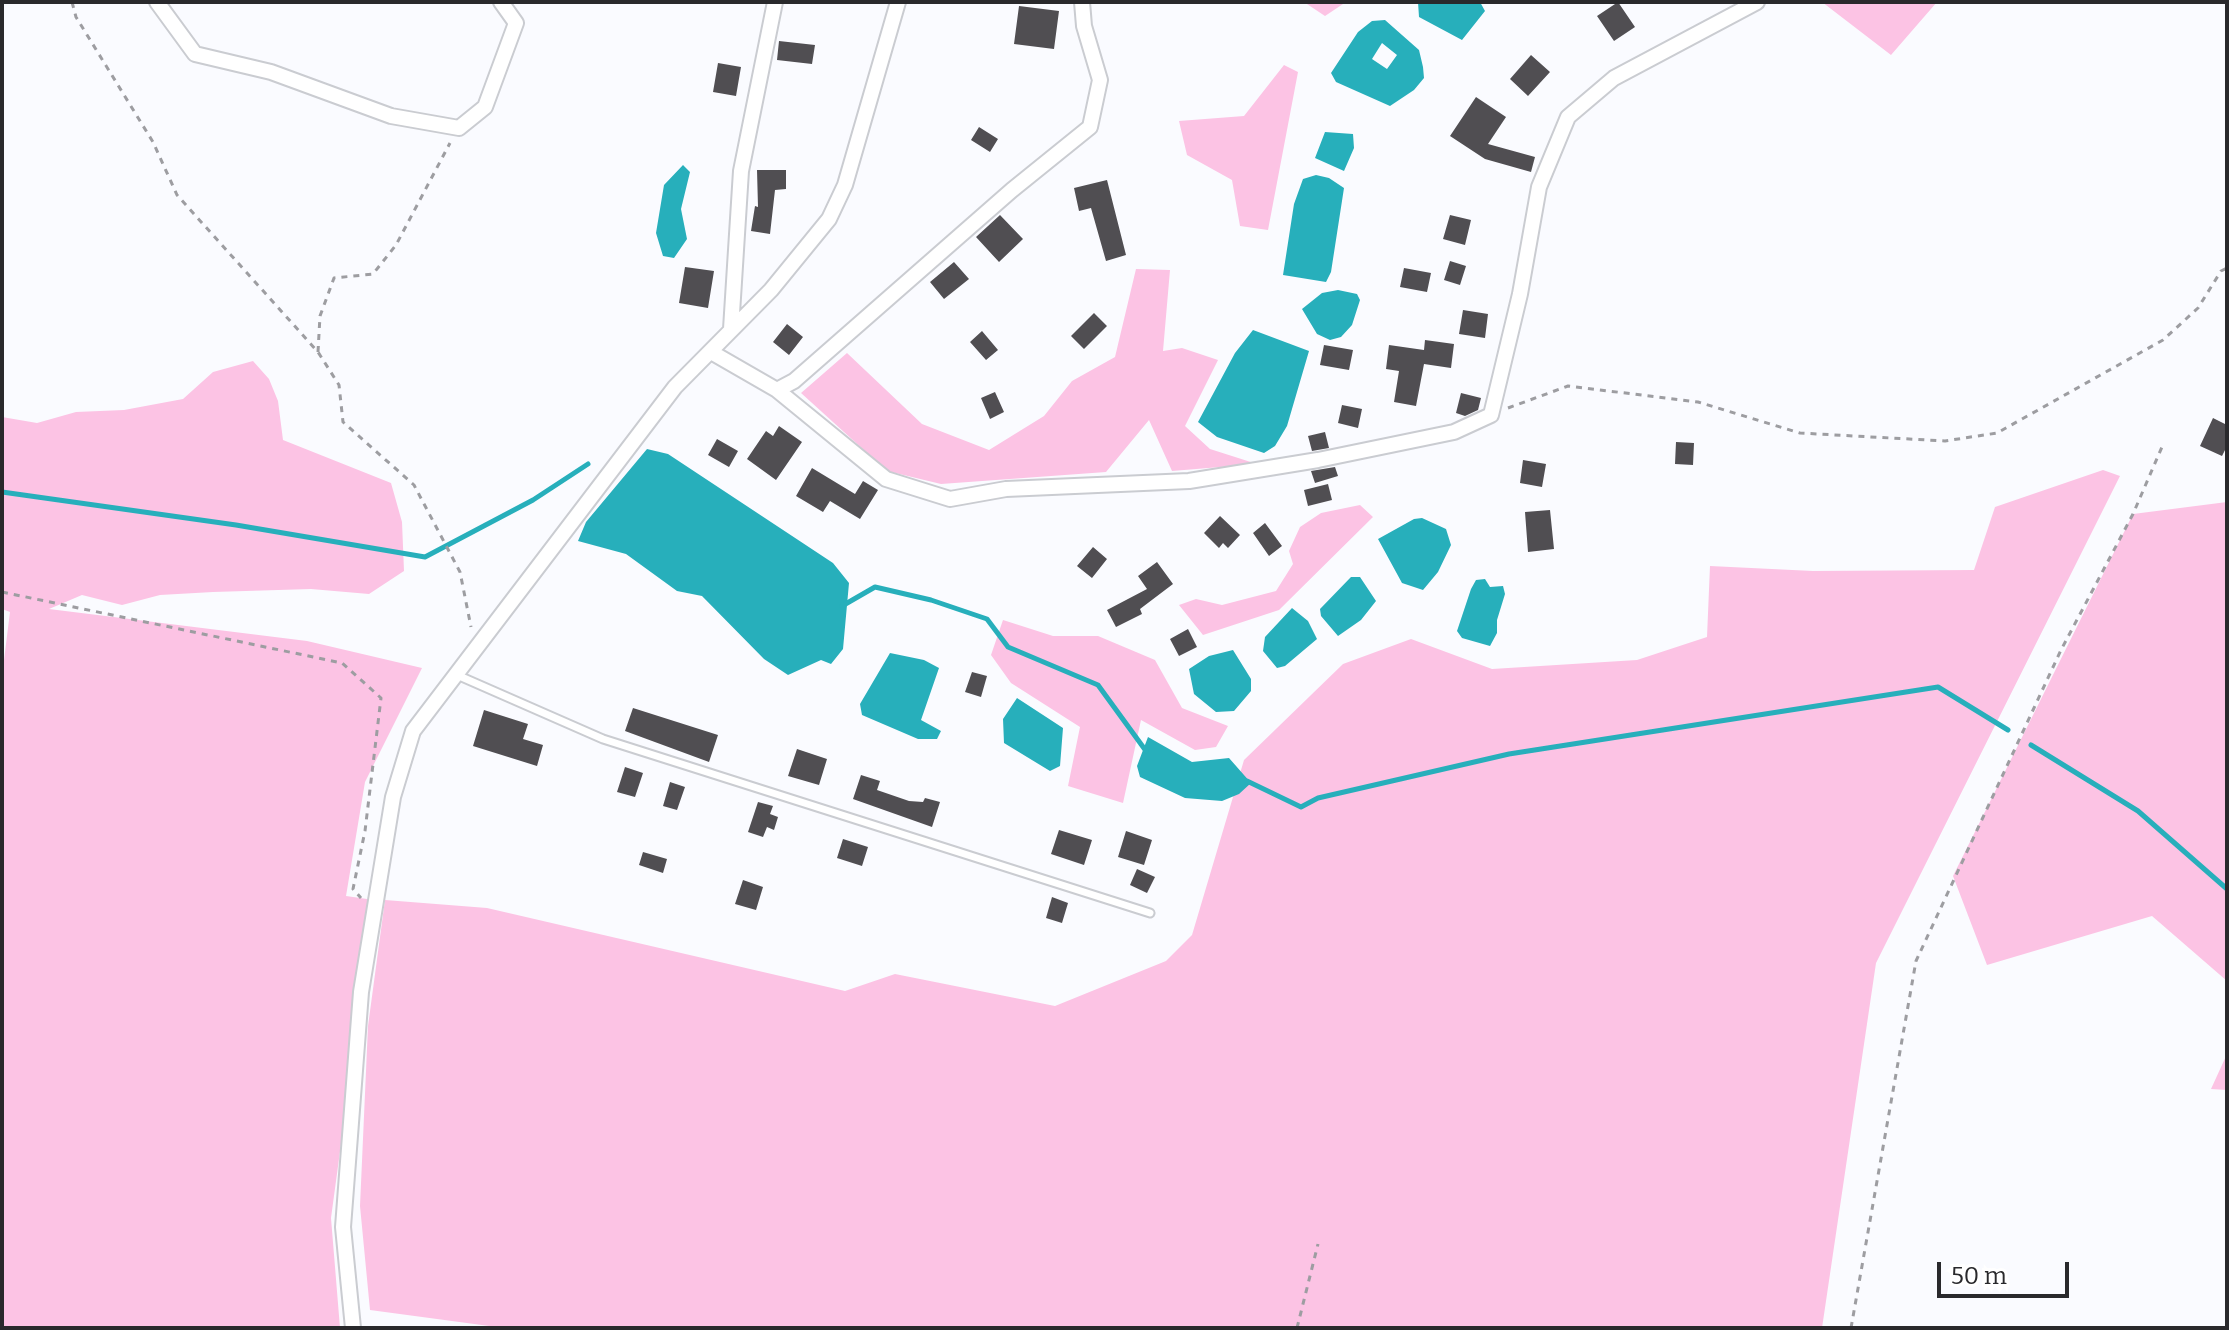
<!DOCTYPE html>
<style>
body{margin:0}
#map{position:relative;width:2229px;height:1330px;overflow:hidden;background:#fafbff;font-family:Bitter,serif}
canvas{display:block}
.frame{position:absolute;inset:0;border:4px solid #29292c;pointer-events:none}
.scale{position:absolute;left:1937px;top:1262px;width:132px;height:36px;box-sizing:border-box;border:4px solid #29292c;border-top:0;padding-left:10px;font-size:24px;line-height:28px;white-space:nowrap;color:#29292c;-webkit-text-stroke:6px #fff;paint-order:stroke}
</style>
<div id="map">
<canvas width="2229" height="1330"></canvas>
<div class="frame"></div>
<div class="scale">50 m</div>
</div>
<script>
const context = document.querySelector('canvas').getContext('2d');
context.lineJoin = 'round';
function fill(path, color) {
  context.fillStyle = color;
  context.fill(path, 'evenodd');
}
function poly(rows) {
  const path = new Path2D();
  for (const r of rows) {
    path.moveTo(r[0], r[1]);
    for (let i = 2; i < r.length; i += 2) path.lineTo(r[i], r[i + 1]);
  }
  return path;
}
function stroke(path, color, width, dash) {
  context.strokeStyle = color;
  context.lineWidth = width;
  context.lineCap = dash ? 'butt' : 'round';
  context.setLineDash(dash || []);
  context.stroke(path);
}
fill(poly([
 [1304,2,1346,2,1325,16],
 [1822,2,1937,2,1891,55],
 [1284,65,1298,72,1268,230,1240,226,1232,180,1187,155,1179,121,1244,116],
 [1136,269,1170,270,1163,351,1182,348,1218,360,1185,426,1210,449,1257,464,1172,471,1149,420,1106,472,941,484,887,471,801,393,847,353,922,424,989,450,1044,416,1072,381,1115,357],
 [253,361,269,379,278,401,283,440,391,483,402,522,404,571,369,594,311,589,213,592,160,595,122,605,82,595,49,609,307,641,422,668,365,782,346,896,374,900,331,1218,340,1328,2,1328,2,676,10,612,2,609,2,417,37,423,76,412,124,410,183,399,213,372],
 [2103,470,2120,476,1876,963,1822,1328,504,1328,370,1310,360,1206,368,1026,385,900,487,908,845,991,895,974,1055,1006,1166,961,1192,935,1244,760,1343,664,1411,639,1492,669,1637,660,1707,637,1710,566,1813,571,1974,570,1995,507],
 [2227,502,2227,981,2152,916,1987,965,1953,876,2133,514],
 [1360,505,1373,517,1279,610,1203,635,1179,605,1196,599,1222,605,1276,591,1293,564,1289,551,1300,527,1321,513],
 [1003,620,1053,636,1098,636,1155,660,1182,708,1228,726,1216,747,1195,750,1141,720,1123,803,1068,786,1080,727,1011,683,991,655],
 [2227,1054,2227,1090,2211,1089]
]), '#fcc3e4');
fill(poly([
 [1480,2,1485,11,1462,40,1419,17,1418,2],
 [1385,20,1419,50,1423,67,1424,78,1414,90,1390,106,1336,82,1331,73,1358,32,1372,21],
 [1382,43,1397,55,1387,69,1372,59],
 [1325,132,1353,134,1354,148,1344,171,1315,158],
 [683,165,690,172,681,209,687,239,674,258,663,256,656,233,664,185],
 [1316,175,1329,178,1344,188,1331,272,1326,282,1283,275,1294,204,1303,179],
 [1338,290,1357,294,1360,300,1352,325,1341,337,1330,340,1317,334,1302,309,1322,293],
 [1253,330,1309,351,1287,426,1275,446,1264,453,1217,437,1198,422,1235,353],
 [647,449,668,454,833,563,849,583,843,649,831,664,821,660,788,675,764,659,702,596,677,591,626,554,578,541,586,522],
 [1422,518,1446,529,1451,545,1438,572,1423,590,1402,583,1378,539,1414,519],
 [1351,577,1360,577,1376,601,1361,620,1338,636,1321,616,1320,609],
 [1485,579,1490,587,1503,586,1505,594,1497,620,1497,633,1490,646,1462,638,1457,631,1471,589,1476,580],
 [1292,608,1308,621,1317,639,1285,666,1277,668,1263,651,1265,637],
 [1233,650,1251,679,1251,691,1234,711,1216,712,1194,694,1189,669,1209,656],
 [890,653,924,660,939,668,921,720,941,731,937,739,918,739,862,715,860,704],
 [1017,698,1063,728,1060,766,1050,771,1004,743,1003,719],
 [1148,737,1192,762,1229,758,1251,783,1239,794,1222,801,1185,798,1140,777,1137,766]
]), '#27afbb');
stroke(poly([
 [2,492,236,525,425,557,533,500,588,464],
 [842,606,875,587,931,600,987,619,1008,647,1098,685,1146,751],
 [2031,745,2138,811,2227,889],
 [1247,781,1301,807,1318,798,1509,754,1938,687,2008,730]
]), '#27afbb', 5);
fill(poly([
 [1618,2,1635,27,1614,41,1597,16],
 [1019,6,1059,11,1054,49,1014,44],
 [779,41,815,45,812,64,777,60],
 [1531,55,1550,72,1528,96,1510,79],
 [718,63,741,67,736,96,713,92],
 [1476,97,1506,117,1488,144,1535,157,1531,172,1485,159,1450,136],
 [979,127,998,139,990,152,971,140],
 [757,170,786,170,786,189,775,190,770,234,751,231,755,206,758,207],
 [1107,180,1126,255,1106,261,1091,208,1079,211,1074,188],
 [1000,215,1023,239,999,262,976,237],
 [1450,215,1471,220,1465,245,1443,239],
 [1450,261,1466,266,1460,285,1444,280],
 [954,262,969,279,944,299,930,282],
 [685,267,714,271,708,308,679,303],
 [1404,268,1431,273,1427,292,1400,287],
 [1463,310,1488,314,1485,338,1459,334],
 [1094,313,1107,326,1084,349,1071,336],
 [787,324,803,337,789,355,773,342],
 [982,331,998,350,986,360,970,342],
 [1425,340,1454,344,1451,368,1424,364,1416,406,1394,402,1399,371,1386,369,1389,345,1424,350],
 [1324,345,1353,350,1349,370,1320,365],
 [995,392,1004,412,990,419,981,398],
 [1461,393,1481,398,1478,410,1465,416,1456,413],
 [1342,405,1362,409,1358,428,1338,423],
 [2213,418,2227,425,2227,446,2222,456,2200,446],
 [779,426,802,442,776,480,747,459,766,431,773,436],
 [1325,432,1329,448,1312,451,1308,436],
 [717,439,738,451,729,467,708,455],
 [1676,442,1694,443,1693,465,1675,464],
 [1523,460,1546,464,1542,487,1520,483],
 [1335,467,1338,476,1315,483,1311,471],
 [812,468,855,494,863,481,878,490,860,519,830,501,823,512,796,496],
 [1328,484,1332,500,1308,506,1304,490],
 [1550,510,1554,549,1528,552,1525,512],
 [1220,516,1240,535,1228,548,1223,543,1219,548,1204,533],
 [1265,523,1282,546,1269,556,1253,533],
 [1093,547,1107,559,1092,578,1077,566],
 [1157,562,1173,584,1140,609,1142,614,1116,627,1107,610,1147,589,1138,576],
 [1188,629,1197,647,1179,656,1170,639],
 [972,672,987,676,981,697,965,692],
 [633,708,718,735,709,762,625,731],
 [484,710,528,724,523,739,543,745,537,766,473,746],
 [797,749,827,759,819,785,788,776],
 [625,767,643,773,635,797,617,792],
 [861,775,880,781,877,790,909,801,923,802,925,798,940,802,932,827,853,799],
 [670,782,685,787,677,810,663,806],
 [758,802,773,806,770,814,778,817,774,830,767,827,763,837,748,832],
 [1059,830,1092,840,1084,865,1051,854],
 [1126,831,1152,840,1144,865,1118,857],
 [843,839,868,847,862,866,837,858],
 [643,852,667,859,663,873,639,865],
 [1137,869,1155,877,1147,893,1130,885],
 [743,880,763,887,756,910,735,904],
 [1052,897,1068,903,1062,923,1046,918]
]), '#504e52');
const service = poly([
 [457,675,603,739,1150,913]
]);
const minor = poly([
 [157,2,195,54,271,72,391,116,459,128,485,107,516,23,501,2],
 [731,329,741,171,775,2],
 [711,352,777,390,886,479,950,499,1006,489,1189,481,1318,460,1454,432,1491,415,1520,294,1539,187,1568,117,1614,78,1757,2],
 [777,390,794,381,1012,190,1090,127,1100,80,1084,26,1082,2],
 [353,1328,343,1227,361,992,393,797,413,731,675,387,771,290,829,219,845,185,898,2]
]);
stroke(service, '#caccd1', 11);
stroke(minor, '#caccd1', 18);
stroke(poly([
 [72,2,76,17,153,142,177,195,318,352,339,385,343,422,414,485,460,572,471,627],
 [318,352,320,316,334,278,373,274,396,245,450,143],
 [1508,408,1568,386,1698,402,1800,433,1945,441,1997,433,2163,340,2198,308,2221,271,2227,268],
 [2,592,342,663,381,698,365,831,353,889,361,898],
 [1297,1328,1318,1244],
 [1851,1328,1916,961,2061,650,2133,514,2162,447]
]), '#9d9da1', 3, [6, 6]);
stroke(service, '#fff', 7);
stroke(minor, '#fff', 14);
</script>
